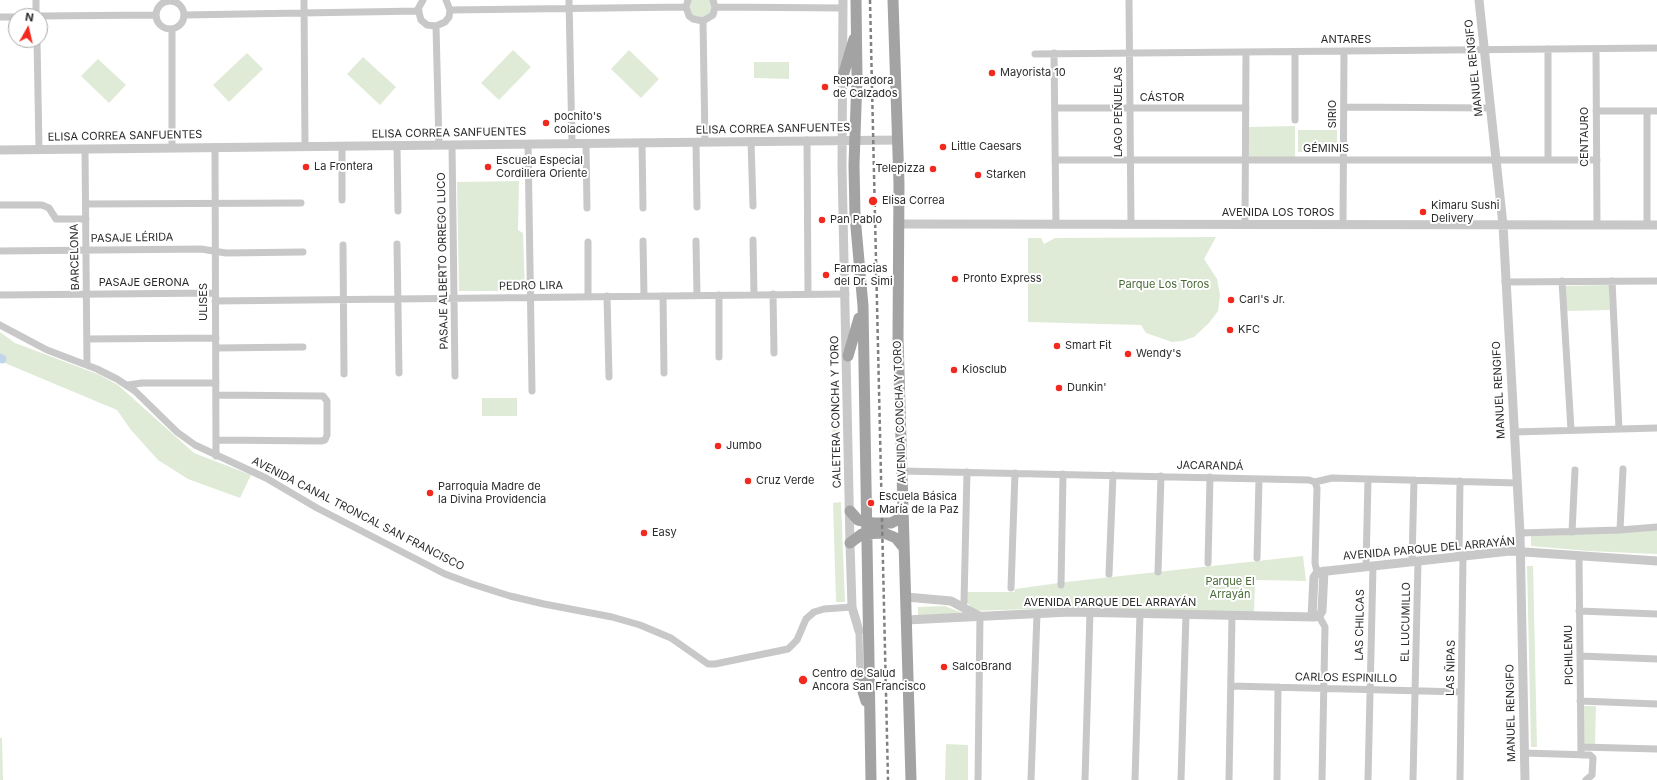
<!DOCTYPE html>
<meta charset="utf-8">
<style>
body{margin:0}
#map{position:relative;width:1657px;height:780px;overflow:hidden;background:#fff;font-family:Inter,sans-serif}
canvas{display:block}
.north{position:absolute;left:8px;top:8px;width:40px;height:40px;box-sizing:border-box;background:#fff;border:1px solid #aaa;border-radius:50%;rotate:8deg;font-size:11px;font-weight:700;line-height:16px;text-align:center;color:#2b2b2b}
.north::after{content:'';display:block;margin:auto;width:14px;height:18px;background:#f2291e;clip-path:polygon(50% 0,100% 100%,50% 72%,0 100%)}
</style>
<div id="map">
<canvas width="1657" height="780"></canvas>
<div class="north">N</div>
</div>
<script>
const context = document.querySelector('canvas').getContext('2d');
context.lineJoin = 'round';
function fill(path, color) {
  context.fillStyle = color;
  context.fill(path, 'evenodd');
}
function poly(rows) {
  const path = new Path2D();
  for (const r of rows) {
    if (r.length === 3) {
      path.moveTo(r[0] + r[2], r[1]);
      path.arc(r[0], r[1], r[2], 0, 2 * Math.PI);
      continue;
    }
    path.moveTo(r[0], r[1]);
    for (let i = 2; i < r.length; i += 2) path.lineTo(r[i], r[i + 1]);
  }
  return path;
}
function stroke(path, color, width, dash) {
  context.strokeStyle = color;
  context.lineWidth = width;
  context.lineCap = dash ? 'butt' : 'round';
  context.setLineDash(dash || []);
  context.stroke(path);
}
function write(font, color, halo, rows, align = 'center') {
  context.font = font + ' Inter,sans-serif';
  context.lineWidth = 4;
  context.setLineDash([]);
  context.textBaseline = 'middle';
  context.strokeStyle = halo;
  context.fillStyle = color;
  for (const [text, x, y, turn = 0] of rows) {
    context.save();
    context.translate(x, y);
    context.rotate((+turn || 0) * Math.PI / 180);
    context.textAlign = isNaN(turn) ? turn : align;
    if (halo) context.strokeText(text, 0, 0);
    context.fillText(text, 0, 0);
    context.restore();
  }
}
fill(poly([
 [691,0,711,0,713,10,706,19,691,15,689,3],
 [513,50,531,67,499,100,481,83],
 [629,50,659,79,641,98,611,69],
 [247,53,263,69,229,102,213,85],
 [363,57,396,87,380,105,347,74],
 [98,59,126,85,109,103,81,76],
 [754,62,789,62,789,79,754,78],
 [1295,126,1295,157,1249,157,1249,127],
 [1298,130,1337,130,1337,152,1298,152],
 [519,181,518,230,523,233,525,291,459,291,457,182],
 [1216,237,1204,259,1217,279,1220,295,1218,311,1209,323,1194,337,1182,341,1172,342,1146,333,1141,325,1028,322,1028,238,1041,238,1044,244,1055,238],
 [1609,285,1610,310,1566,311,1565,286],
 [0,332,15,343,100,375,118,385,194,453,251,475,240,498,188,479,158,460,131,430,117,410,0,361],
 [482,398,517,398,517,416,482,416],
 [838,408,841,487,834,487,832,411],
 [841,502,845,602,836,602,833,503],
 [1657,529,1657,554,1588,551,1531,546,1531,534],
 [1303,556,1306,581,1255,580,1254,612,1061,608,972,611,970,605,965,602,966,592,1014,592,1015,589,1066,582],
 [1527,566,1533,566,1537,747,1531,747],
 [945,606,965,614,918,616,918,607],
 [1583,706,1596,706,1595,745,1583,745],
 [0,738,2,738,3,780,0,780],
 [946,744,968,745,968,780,945,780]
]), '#dfebd7');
stroke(poly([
 [0,358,2,359]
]), '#c1d6ed', 9);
stroke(poly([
 [36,0,36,16],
 [304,0,305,146],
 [423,0,418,9,421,20,427,25,436,26,445,22,449,17,450,10,446,0],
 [569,0,572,143],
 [688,0,686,7,689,16,693,19,703,21,713,15,715,7,713,0],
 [1129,0,1131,225],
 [170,15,14],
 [715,7,843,8],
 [450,10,686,7],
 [184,15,419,11],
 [40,16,156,15],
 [0,17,16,17],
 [703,21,705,142],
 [436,26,439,145],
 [172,29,172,148],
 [37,40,39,149],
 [1548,49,1548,160],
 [1596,49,1597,225],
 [1054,53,1056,225],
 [1035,54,1657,48],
 [1344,107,1491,108],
 [1055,108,1246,108],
 [1596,111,1657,111],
 [1647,111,1647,225],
 [1295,120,1295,52],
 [807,140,808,294],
 [751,141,753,206],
 [642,142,643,208],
 [696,142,697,207],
 [586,143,587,208],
 [528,144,532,391],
 [397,145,398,211],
 [452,145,455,376],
 [342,146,342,200],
 [215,147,216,456],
 [85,149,87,365],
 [1055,160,1597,160],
 [86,204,301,203],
 [0,205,42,205,49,208,56,219,86,219],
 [1245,225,1246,52],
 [1343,225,1344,51],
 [753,240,754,295],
 [643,241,644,296],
 [696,241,697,295],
 [588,242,588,296],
 [397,244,399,373],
 [343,245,344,374],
 [0,251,201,249,226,253,303,252],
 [1562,281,1571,430],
 [1612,281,1619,429],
 [1505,282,1657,281],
 [773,294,774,353],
 [0,295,215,293],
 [719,295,719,357],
 [607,296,609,377],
 [663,296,664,373],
 [215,301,846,294],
 [0,325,47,350,97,369,117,379,135,391,177,432,195,445,266,478,317,508,445,574,472,584,510,596,544,604,612,617,640,625,671,638,708,664,715,664,788,649,797,640,806,619,814,612,824,609,852,607],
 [87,339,216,338],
 [216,348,303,347],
 [128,385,142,383,216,383],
 [216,395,323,396,327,401,327,435,325,440,321,441,216,440],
 [1514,432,1657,428],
 [902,471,1309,480,1315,482,1332,478,1517,483],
 [1315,482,1317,488,1315,563,1317,572],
 [1620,530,1623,469],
 [1572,532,1575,470],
 [1520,533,1620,530,1657,527],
 [1579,556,1581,755],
 [1459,557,1460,481],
 [1257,558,1259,479],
 [1412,562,1414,480],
 [1208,563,1210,477],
 [1366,567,1368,479],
 [1158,572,1161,476],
 [1109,574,1113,475],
 [1061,585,1063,474],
 [1011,588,1015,473],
 [962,606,964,602,967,472],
 [1579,611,1657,614],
 [1319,616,1325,627,1322,780],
 [859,631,860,682],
 [1580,656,1657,659],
 [1231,686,1461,692],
 [1580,701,1657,704],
 [1581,747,1657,749],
 [1524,753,1590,755,1593,758,1592,775,1586,780],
 [978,780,980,616],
 [1031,780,1037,614],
 [1085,780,1090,612],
 [1135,780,1140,613],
 [1181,780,1186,614],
 [1229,780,1232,616],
 [1277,780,1278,687],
 [1368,780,1373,566],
 [1413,780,1418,561],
 [1460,780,1463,556]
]), '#c8c8c8', 7);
stroke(poly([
 [843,0,842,167,850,543,852,607,859,631],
 [1479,0,1503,225,1520,533,1525,780],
 [0,150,898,140],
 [899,224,1657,225],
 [906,597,951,601,979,616],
 [1312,617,1314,577,1318,572,1510,551,1657,561],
 [906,620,1070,612,1314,617,1319,616,1322,611,1324,571]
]), '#c8c8c8', 9);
stroke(poly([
 [856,0,857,77,854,165,855,216,863,306,871,780],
 [893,0,899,184,898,338,911,780],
 [843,76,854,39],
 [848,356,859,318],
 [850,511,858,520,873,523,891,523,899,519,903,513],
 [850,543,862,534,884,533,896,538,904,548],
 [860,682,866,701]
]), '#a3a3a3', 11);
stroke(poly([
 [870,0,888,780]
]), '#808080', 2.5, [4, 3]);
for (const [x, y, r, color] of [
 [992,73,4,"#f2291e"],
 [825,87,4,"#f2291e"],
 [546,123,4,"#f2291e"],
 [943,147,4,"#f2291e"],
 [306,167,4,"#f2291e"],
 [488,167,4,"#f2291e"],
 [933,169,4,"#f2291e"],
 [978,175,4,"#f2291e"],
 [873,201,5,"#f2291e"],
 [1423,212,4,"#f2291e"],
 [822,220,4,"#f2291e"],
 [826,275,4,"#f2291e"],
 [955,279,4,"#f2291e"],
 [1231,300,4,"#f2291e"],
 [1230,330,4,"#f2291e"],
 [1057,346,4,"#f2291e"],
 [1128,354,4,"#f2291e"],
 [954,370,4,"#f2291e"],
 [1059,388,4,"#f2291e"],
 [718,446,4,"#f2291e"],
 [748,481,4,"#f2291e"],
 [430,493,4,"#f2291e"],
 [871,503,4,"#f2291e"],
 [644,533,4,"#f2291e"],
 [944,667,4,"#f2291e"],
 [803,680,5,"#f2291e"]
]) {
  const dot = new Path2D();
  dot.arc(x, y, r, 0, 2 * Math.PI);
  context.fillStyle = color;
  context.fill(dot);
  stroke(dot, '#fff', 1.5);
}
write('11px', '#2b2b2b', '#fff', [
 ["ANTARES",1346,40],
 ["MANUEL RENGIFO",1474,68,-96],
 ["CÁSTOR",1162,98],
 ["LAGO PEÑUELAS",1119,112,-90],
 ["SIRIO",1333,114,-90],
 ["ELISA CORREA SANFUENTES",773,129,-1],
 ["ELISA CORREA SANFUENTES",449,133,-1],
 ["ELISA CORREA SANFUENTES",125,136,-1],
 ["CENTAURO",1585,137,-90],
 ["GÉMINIS",1326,149],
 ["AVENIDA LOS TOROS",1278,213],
 ["PASAJE LÉRIDA",132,238,-1],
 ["BARCELONA",75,257,-91],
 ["PASAJE ALBERTO ORREGO LUCO",443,261,-91],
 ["PASAJE GERONA",144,283],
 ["PEDRO LIRA",531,286,-1],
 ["ULISES",204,302,-90],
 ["MANUEL RENGIFO",1499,390,-93],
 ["CALETERA CONCHA Y TORO",836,412,-91],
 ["AVENIDA CONCHA Y TORO",900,412,-92],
 ["JACARANDÁ",1210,466,1],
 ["AVENIDA CANAL TRONCAL SAN FRANCISCO",358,514,27],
 ["AVENIDA PARQUE DEL ARRAYÁN",1429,549,-5],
 ["AVENIDA PARQUE DEL ARRAYÁN",1110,603],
 ["EL LUCUMILLO",1406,622,-89],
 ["LAS CHILCAS",1360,625,-89],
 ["PICHILEMU",1569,655,-91],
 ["LAS ÑIPAS",1451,668,-89],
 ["CARLOS ESPINILLO",1346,678,1],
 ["MANUEL RENGIFO",1511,713,-91]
]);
write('11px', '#2b2b2b', '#fff', [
 ["Mayorista 10",1000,73],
 ["Reparadora",833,81],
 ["de Calzados",833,94],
 ["pochito's",554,117],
 ["colaciones",554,130],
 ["Little Caesars",951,147],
 ["Escuela Especial",496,161],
 ["Cordillera Oriente",496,174],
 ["La Frontera",314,167],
 ["Telepizza",925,169,"right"],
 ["Starken",986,175],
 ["Elisa Correa",882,201],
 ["Kimaru Sushi",1431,206],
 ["Delivery",1431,219],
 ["Pan Pablo",830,220],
 ["Farmacias",834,269],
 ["del Dr. Simi",834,282],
 ["Pronto Express",963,279],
 ["Carl's Jr.",1239,300],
 ["KFC",1238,330],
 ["Smart Fit",1065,346],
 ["Wendy's",1136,354],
 ["Kiosclub",962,370],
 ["Dunkin'",1067,388],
 ["Jumbo",726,446],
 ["Cruz Verde",756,481],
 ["Parroquia Madre de",438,487],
 ["la Divina Providencia",438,500],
 ["Escuela Básica",879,497],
 ["María de la Paz",879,510],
 ["Easy",652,533],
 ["SalcoBrand",952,667],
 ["Centro de Salud",812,674],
 ["Ancora San Francisco",812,687]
], 'left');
write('11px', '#486936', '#fff', [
 ["Parque Los Toros",1164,285],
 ["Parque El",1230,582],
 ["Arrayán",1230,595]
]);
</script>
